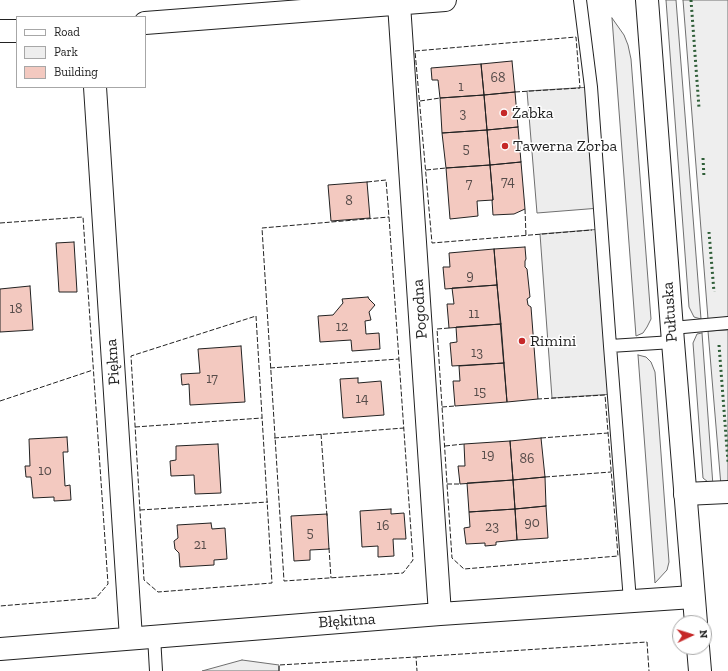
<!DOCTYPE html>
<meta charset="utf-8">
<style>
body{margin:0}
#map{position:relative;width:728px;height:671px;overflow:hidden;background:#fff;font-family:"Zilla Slab",serif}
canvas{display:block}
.legend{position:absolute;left:16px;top:16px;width:130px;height:72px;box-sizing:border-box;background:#fff;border:1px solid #a7a7a7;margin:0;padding:5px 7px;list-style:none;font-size:12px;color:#222}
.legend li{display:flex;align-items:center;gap:8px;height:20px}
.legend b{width:20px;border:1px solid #a7a7a7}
.north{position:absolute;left:672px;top:615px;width:40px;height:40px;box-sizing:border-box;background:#fff;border:1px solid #a7a7a7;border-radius:50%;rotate:86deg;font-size:11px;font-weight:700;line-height:16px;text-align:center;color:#222}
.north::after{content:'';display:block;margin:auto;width:14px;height:18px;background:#c62828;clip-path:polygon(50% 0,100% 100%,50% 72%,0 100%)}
</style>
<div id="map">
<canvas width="728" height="671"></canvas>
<ul class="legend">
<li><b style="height:5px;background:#fff"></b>Road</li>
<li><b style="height:11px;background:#eee"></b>Park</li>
<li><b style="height:11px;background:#f3c9c0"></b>Building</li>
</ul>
<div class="north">N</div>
</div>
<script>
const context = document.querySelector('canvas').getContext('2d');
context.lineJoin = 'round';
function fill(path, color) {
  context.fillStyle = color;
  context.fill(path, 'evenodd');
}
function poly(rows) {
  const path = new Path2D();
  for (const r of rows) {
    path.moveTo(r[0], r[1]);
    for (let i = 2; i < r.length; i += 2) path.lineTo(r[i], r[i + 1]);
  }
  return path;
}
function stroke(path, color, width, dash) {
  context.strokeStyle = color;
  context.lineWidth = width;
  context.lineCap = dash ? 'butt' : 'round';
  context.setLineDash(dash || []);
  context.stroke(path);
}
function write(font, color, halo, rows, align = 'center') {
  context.font = font + ' "Zilla Slab",serif';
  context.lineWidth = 3;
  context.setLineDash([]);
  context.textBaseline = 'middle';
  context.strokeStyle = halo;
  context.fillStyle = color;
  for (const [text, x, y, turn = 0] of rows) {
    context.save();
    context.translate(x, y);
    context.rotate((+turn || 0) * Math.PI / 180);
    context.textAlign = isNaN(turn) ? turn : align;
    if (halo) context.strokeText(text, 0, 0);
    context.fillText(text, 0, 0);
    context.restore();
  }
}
const green = poly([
 [666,0,676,0,701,319,694,317,689,307,666,0],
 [683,0,728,0,728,317,708,319,683,0],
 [612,18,624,35,628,45,631,59,651,319,647,327,643,333,636,336,612,18],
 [728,330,728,486,721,486,708,331,728,330],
 [702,333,713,486,703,478,693,343,697,334,702,333],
 [638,355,646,357,651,362,655,372,669,562,667,570,655,583,638,355],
 [242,660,279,665,279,671,202,671,242,660]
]);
fill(green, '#eee');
stroke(green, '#6f6f6f', 1);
const parking = poly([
 [591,87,600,208,537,213,527,91,591,87],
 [602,229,614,394,552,398,540,234,602,229]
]);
fill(parking, '#ededed');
stroke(parking, '#6f6f6f', 1);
const building = poly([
 [512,61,515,92,484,95,481,64,512,61],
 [481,64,484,95,440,98,438,80,432,80,431,68,481,64],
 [515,92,518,127,487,130,484,95,515,92],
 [484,95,487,130,442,133,440,98,484,95],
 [518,127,521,162,490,165,487,130,518,127],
 [487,130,490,165,446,168,442,133,487,130],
 [521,162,525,209,514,214,493,215,492,200,493,200,490,165,521,162],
 [490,165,493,200,477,201,478,216,450,219,446,168,490,165],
 [367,182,370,218,331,221,328,185,367,182],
 [74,242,77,292,59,292,56,243,74,242],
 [525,247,526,259,525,261,525,267,527,269,530,297,527,299,528,305,531,307,538,399,507,402,494,249,525,247],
 [494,249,497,285,445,289,443,267,450,267,449,253,494,249],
 [497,285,501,324,449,328,447,304,454,304,452,288,497,285],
 [30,286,33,330,0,332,0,289,30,286],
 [368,297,369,299,375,305,369,312,371,320,365,321,366,334,379,333,380,349,352,351,351,340,320,342,318,316,333,315,343,303,342,299,368,297],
 [501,324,504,363,452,366,450,343,457,342,456,327,501,324],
 [241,346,245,402,190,405,189,384,182,385,181,374,200,373,198,349,241,346],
 [504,363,507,402,455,406,453,381,460,381,459,366,504,363],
 [358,378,358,383,381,381,384,415,343,418,340,379,358,378],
 [67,437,68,452,63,452,65,486,70,485,71,500,54,501,54,497,33,498,31,477,26,477,25,466,30,466,29,439,67,437],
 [541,438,545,477,513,480,510,441,541,438],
 [510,441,513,480,460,484,458,466,465,466,464,444,510,441],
 [218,444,221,493,195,494,194,475,171,476,170,461,176,460,176,446,218,444],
 [545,477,546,506,515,509,513,480,545,477],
 [513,480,515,509,469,512,467,483,513,480],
 [546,506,548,538,517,540,515,509,546,506],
 [391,509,391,514,404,513,406,539,393,539,394,556,378,557,378,546,362,547,360,511,391,509],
 [515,509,517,540,496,542,496,545,485,546,485,543,466,544,464,528,470,527,469,512,515,509],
 [327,514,329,549,310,550,310,560,294,561,291,516,327,514],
 [211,523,212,529,225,528,227,559,214,560,214,565,180,567,179,553,175,549,174,541,178,538,177,525,211,523]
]);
fill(building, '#f3c9c0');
stroke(building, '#222', 1);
const service = poly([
 [580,0,591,87,610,346,673,342],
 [672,328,728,323],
 [610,346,630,601],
 [154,636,156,671]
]);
const minor = poly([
 [399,4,440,614],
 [145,23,445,0],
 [0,31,17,31],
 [95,87,131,638],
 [685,494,728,492],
 [0,649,440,614,693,597]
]);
const primary = poly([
 [647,0,673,342,696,623],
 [698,647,700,671]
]);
stroke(service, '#222', 14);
stroke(minor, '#222', 24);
stroke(primary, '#222', 24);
stroke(service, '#fff', 12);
stroke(minor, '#fff', 22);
stroke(primary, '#fff', 22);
stroke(poly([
 [691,0,699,108],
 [703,158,704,178],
 [709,232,714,292],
 [719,345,728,462]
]), '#2f5e38', 3, [2, 3]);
stroke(poly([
 [515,92,580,88,576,37,415,51,432,243,592,230],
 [420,101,440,98],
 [426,170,446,168],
 [367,182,386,180,389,217],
 [525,209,526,236],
 [389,217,413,560,403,573,284,581,262,228,389,217],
 [0,223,83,217,108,584,96,598,0,606],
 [256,316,272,583,158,592,144,580,131,356,256,316],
 [449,328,437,329,447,484,452,558,464,569,618,556,605,395,538,399],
 [270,368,399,359],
 [0,401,93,370],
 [442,407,455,406],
 [135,427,262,418],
 [321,434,327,516],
 [274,438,404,428],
 [541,438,608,433],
 [445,446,464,444],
 [545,477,611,472],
 [447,484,460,484],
 [140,510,268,502],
 [329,548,331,578],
 [416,657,647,642,649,671],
 [279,671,279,665,416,657,417,671]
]), '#222', 1, [5, 2]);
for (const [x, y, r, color] of [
 [504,113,4,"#c62828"],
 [505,146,4,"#c62828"],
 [522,341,4,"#c62828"]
]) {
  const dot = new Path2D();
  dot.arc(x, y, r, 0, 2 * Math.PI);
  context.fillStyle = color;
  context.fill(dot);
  stroke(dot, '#fff', 1.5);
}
write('14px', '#564c4a', null, [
 ["68",498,78],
 ["1",461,87],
 ["3",463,114],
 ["5",466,149],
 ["74",508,182],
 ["7",469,184],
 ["8",349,201],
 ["9",470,276],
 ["18",16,309],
 ["11",474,314],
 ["12",342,327],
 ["13",477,353],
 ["17",212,379],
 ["15",480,392],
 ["14",362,399],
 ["19",488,455],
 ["86",527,459],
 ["10",45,471],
 ["90",532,523],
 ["16",383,526],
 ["23",492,527],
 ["5",310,533],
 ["21",200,545]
]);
write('16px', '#222', '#fff', [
 ["Żabka",512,113],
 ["Tawerna Zorba",513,146],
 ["Rimini",530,341]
], 'left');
write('16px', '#222', '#fff', [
 ["Pogodna",420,309,-94],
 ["Pułtuska",670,312,-94],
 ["Piękna",113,362,-94],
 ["Błękitna",347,621,-4]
]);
</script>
